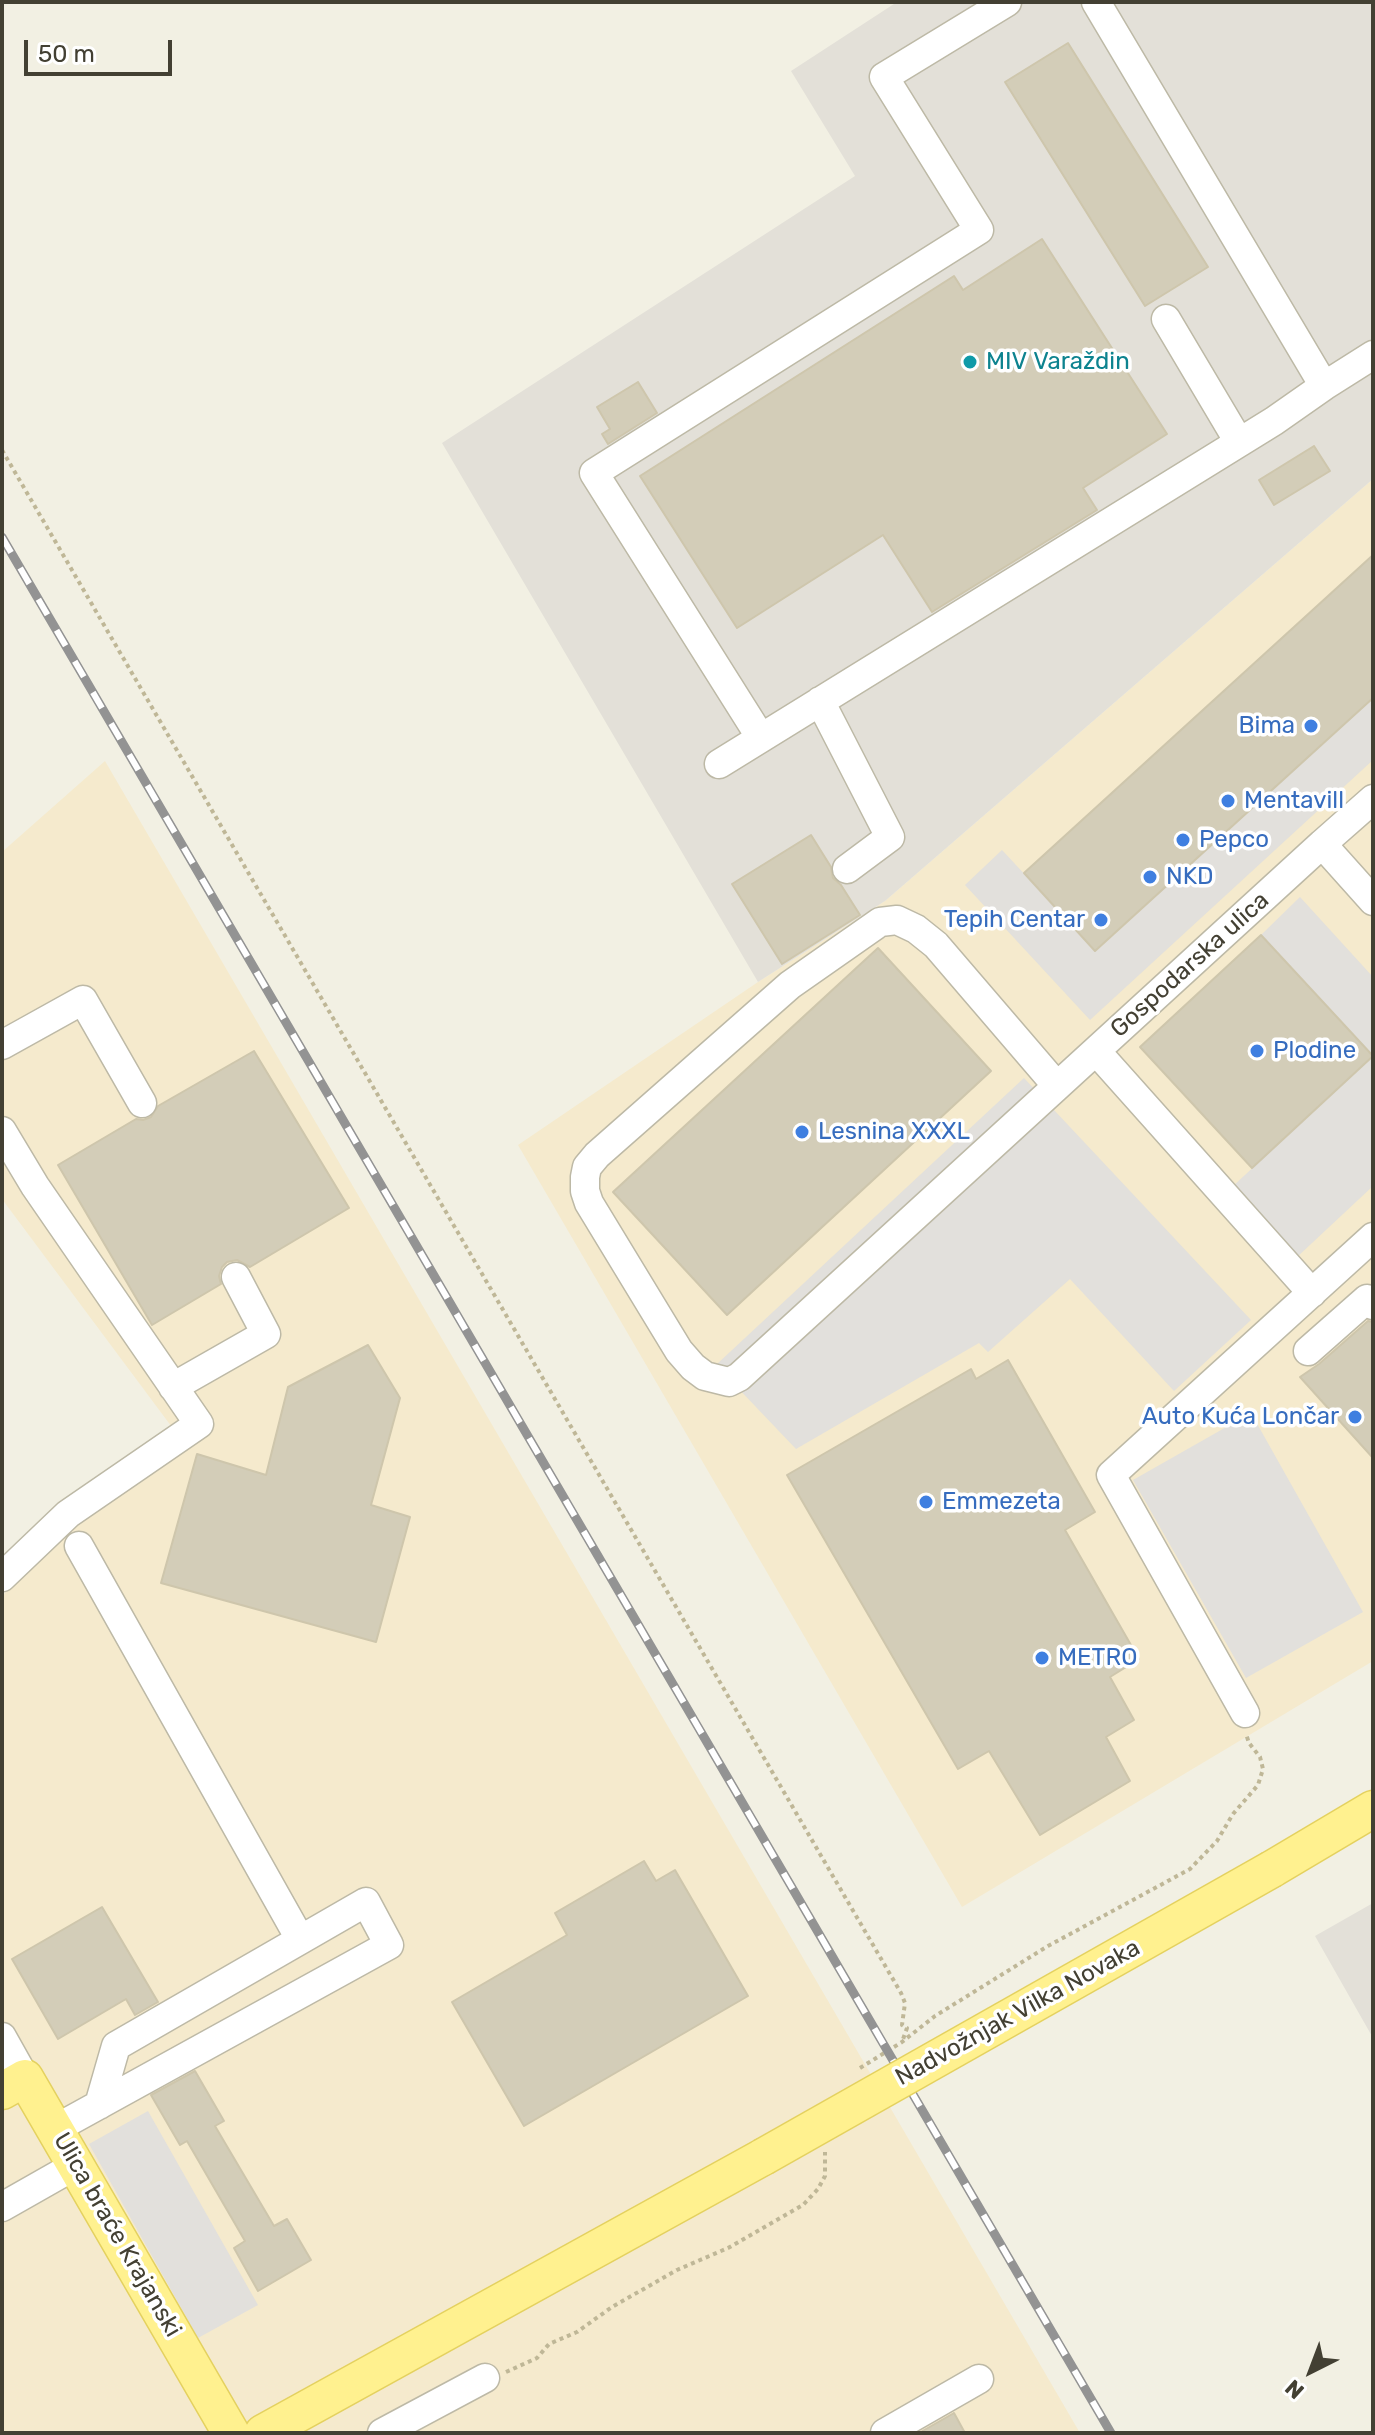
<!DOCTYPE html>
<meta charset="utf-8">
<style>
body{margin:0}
#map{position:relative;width:1375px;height:2435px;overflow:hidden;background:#f2f0e3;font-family:Rubik,sans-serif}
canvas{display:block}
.frame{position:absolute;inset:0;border:4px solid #434033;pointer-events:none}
.north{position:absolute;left:1271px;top:2331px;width:80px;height:80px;-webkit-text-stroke:6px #fff;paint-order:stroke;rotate:222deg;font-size:22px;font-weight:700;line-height:32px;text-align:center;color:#434033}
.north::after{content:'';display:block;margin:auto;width:28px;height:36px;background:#434033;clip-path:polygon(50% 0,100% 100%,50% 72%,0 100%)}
.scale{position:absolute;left:24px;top:40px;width:148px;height:36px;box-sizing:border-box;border:4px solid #434033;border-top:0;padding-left:10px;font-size:24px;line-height:28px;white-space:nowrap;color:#434033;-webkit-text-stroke:6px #fff;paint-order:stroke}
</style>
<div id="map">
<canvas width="1375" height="2435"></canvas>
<div class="frame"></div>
<div class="north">N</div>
<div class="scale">50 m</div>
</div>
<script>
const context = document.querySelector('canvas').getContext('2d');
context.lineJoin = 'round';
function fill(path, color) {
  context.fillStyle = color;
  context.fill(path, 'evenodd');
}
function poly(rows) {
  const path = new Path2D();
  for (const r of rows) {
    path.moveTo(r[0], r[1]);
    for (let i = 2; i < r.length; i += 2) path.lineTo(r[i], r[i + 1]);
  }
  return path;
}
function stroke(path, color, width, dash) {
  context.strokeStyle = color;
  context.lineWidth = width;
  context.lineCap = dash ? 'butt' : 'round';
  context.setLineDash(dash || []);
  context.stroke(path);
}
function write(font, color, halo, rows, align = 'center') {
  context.font = font + ' Rubik,sans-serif';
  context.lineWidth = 7;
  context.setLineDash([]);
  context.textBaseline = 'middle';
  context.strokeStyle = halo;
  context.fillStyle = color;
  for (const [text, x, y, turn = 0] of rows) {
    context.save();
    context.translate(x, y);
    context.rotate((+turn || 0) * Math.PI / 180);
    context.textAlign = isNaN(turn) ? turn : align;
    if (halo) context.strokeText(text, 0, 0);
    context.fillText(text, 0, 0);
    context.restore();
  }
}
fill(poly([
 [1373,479,1373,1661,962,1907,518,1145,758,982,885,901],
 [105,761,1080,2433,2,2433,2,1596,69,1528,186,1446,2,1199,2,852]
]), '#f5eacd');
fill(poly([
 [897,2,1373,2,1373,479,885,901,758,982,442,443,855,176,791,71],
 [1373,1903,1373,2038,1315,1936]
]), '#e3e0d8');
fill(poly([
 [1373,697,1373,760,1090,1020,965,885,1002,850,1096,951],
 [1300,897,1373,977,1373,1186,1296,1258,1231,1188,1373,1056,1261,935],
 [1024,1078,1251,1320,1174,1391,1070,1279,988,1352,979,1343,796,1449,716,1365],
 [1251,1413,1363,1612,1246,1678,1133,1480],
 [148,2111,258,2305,198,2338,89,2144]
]), '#e2e0dc');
const building = poly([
 [1068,43,1208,267,1145,306,1005,82,1068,43],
 [1042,239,1167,434,1083,488,1097,510,932,612,883,535,737,628,640,476,954,276,963,290,1042,239],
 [638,382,657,413,608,444,602,434,610,429,597,407,638,382],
 [1314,446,1330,471,1274,505,1259,480,1314,446],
 [1373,555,1373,698,1095,951,1024,873,1373,555],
 [811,835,831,867,833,878,841,885,860,915,782,964,732,884,811,835],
 [1261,935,1373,1056,1252,1168,1140,1047,1261,935],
 [878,948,991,1071,727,1315,613,1192,878,948],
 [254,1051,349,1208,250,1267,237,1260,227,1262,222,1267,219,1276,221,1284,152,1325,58,1165,136,1119,143,1120,151,1117,158,1106,254,1051],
 [1368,1321,1373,1322,1373,1458,1300,1377,1319,1364,1368,1321],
 [368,1345,400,1398,371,1505,410,1517,376,1642,161,1583,197,1454,266,1475,288,1387,368,1345],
 [1008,1360,1095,1512,1065,1530,1139,1659,1110,1677,1134,1720,1106,1737,1130,1781,1040,1835,989,1751,958,1769,787,1475,971,1369,976,1379,1008,1360],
 [644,1861,656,1881,675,1870,748,1996,524,2126,452,2002,567,1935,555,1913,644,1861],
 [102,1907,158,2002,135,2015,126,1999,58,2039,12,1959,102,1907],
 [195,2071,224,2121,215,2126,274,2226,287,2219,311,2260,258,2291,234,2248,245,2241,187,2141,180,2145,151,2095,195,2071],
 [954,2413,965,2433,919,2433,954,2413]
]);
fill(building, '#d3cdb8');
stroke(building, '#cec6ac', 2);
const minor = poly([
 [1166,319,1239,442],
 [1324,386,1373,355],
 [820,701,890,837,847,869],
 [761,738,594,473,979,230,884,77,1007,2],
 [719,764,1274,421,1324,386,1096,2],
 [1373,799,1322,844,1373,901],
 [2,1045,83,1000,142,1103],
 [1096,1051,1312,1293],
 [1057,1086,936,945,916,929,897,920,880,922,790,985,597,1155,587,1167,585,1177,585,1191,589,1203,679,1351,693,1367,705,1376,729,1382,739,1377,1322,844],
 [2,1131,35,1186,199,1424,68,1514,2,1577],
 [1308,1351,1367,1299,1373,1305],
 [173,1387,266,1334,236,1277],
 [79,1546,300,1939],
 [1245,1713,1111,1475,1373,1237],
 [2,2037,25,2078],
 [55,2129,389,1945,366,1902,116,2046,99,2105],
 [2,2207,76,2165],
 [382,2433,485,2378],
 [885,2433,979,2379]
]);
const major = poly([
 [1272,1869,1373,1809],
 [2,2091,25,2078,231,2433],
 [263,2433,763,2157]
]);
stroke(minor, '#bdb9a6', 31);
stroke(major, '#e4d15f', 39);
stroke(poly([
 [2,450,901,1993,905,2003,902,2025,907,2028,902,2042],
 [860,2068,902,2042,935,2016,1048,1946,1190,1869,1217,1841,1233,1814,1258,1785,1263,1769,1260,1757,1249,1743,1246,1734],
 [506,2372,537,2358,549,2344,577,2332,612,2307,677,2270,728,2248,803,2205,818,2189,825,2176,825,2152]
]), '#bfb797', 4, [4, 4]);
stroke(minor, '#fff', 28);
stroke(major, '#fff18f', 36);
const rail = poly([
 [2,537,1111,2433]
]);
stroke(rail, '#939393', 9);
stroke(rail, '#fff', 6, [18]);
const majorBridge = poly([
 [763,2157,1272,1869]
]);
stroke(majorBridge, '#e4d15f', 39, []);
stroke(majorBridge, '#fff18f', 36);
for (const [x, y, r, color] of [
 [970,362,8,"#0f9aa8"],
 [1311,726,8,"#3f7fe0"],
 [1228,801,8,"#3f7fe0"],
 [1183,840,8,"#3f7fe0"],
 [1150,877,8,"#3f7fe0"],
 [1101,920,8,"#3f7fe0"],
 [1257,1051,8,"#3f7fe0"],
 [802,1132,8,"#3f7fe0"],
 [1355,1417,8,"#3f7fe0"],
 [926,1502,8,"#3f7fe0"],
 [1042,1658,8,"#3f7fe0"]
]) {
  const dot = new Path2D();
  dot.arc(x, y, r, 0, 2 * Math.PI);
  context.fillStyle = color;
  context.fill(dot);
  stroke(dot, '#fff', 3);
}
write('24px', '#0d838f', '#fff', [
 ["MIV Varaždin",986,362]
], 'left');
write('24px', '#366cbe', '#fff', [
 ["Bima",1295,726,"right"],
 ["Mentavill",1244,801],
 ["Pepco",1199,840],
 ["NKD",1166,877],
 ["Tepih Centar",1085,920,"right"],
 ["Plodine",1273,1051],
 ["Lesnina XXXL",818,1132],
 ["Auto Kuća Lončar",1339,1417,"right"],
 ["Emmezeta",942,1502],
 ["METRO",1058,1658]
], 'left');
write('24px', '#434033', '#fff', [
 ["Gospodarska ulica",1190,965,-42],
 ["Nadvožnjak Vilka Novaka",1018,2013,-29],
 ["Ulica braće Krajanski",117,2235,60]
]);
</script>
